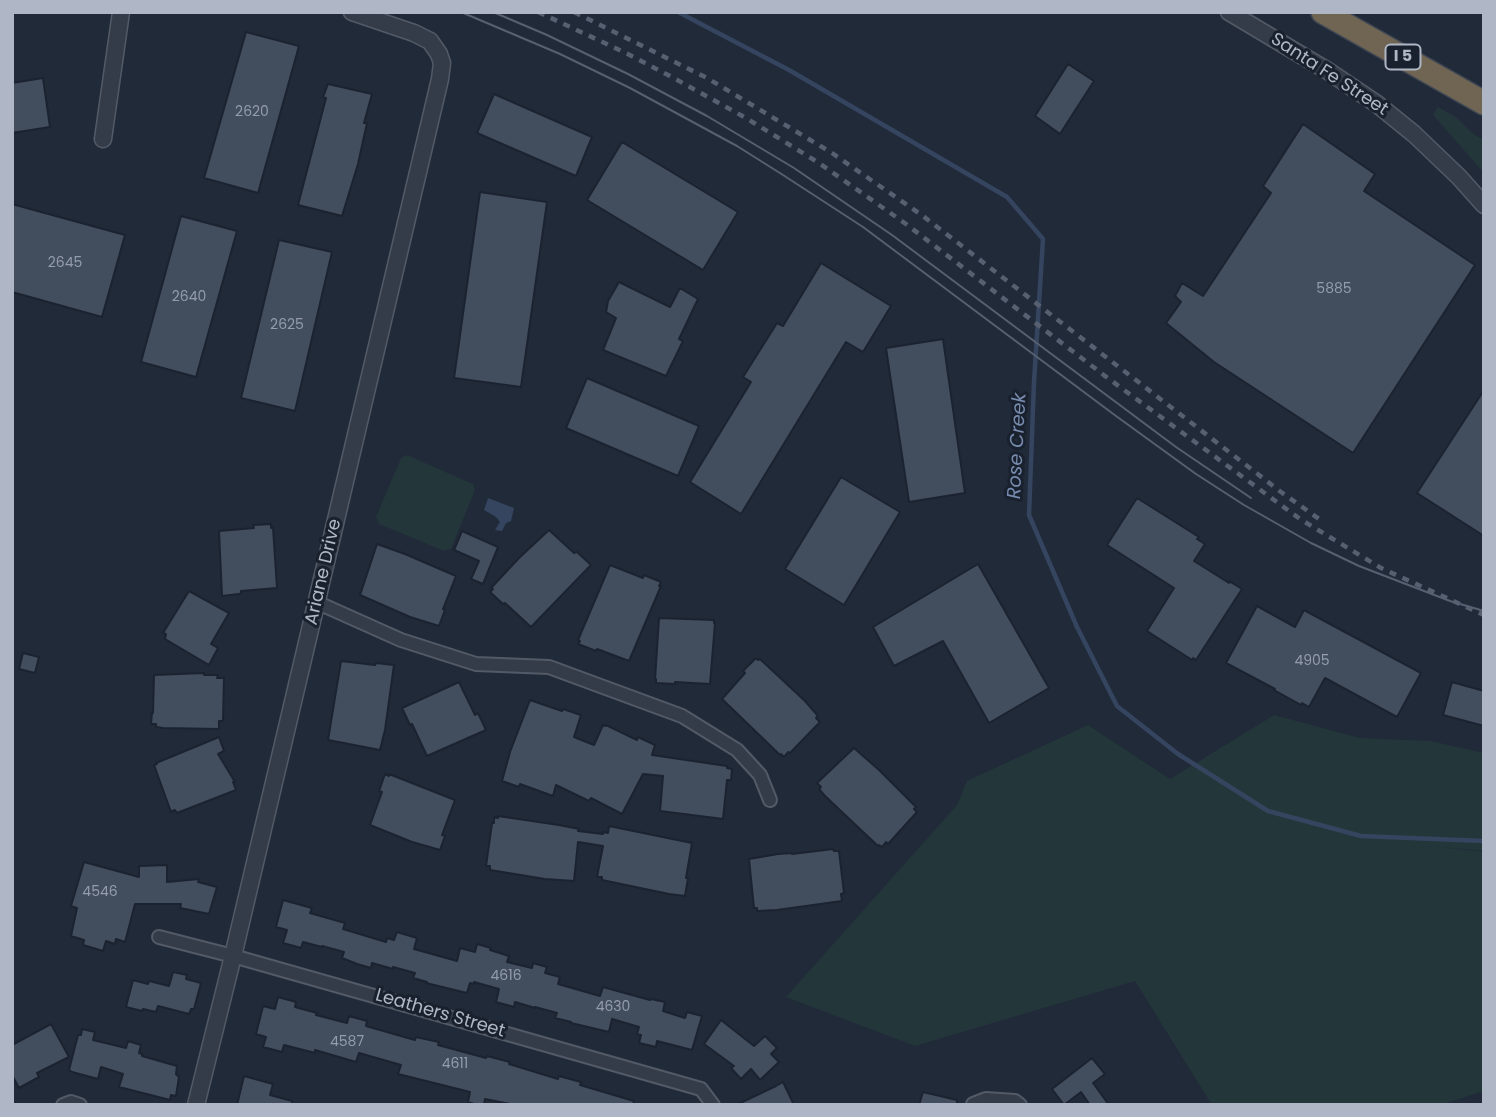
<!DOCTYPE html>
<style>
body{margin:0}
#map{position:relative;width:1496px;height:1117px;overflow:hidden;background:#212a39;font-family:Poppins,sans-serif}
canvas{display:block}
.frame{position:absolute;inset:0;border:14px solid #afb7c6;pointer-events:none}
</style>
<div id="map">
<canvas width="1496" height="1117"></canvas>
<div class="frame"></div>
</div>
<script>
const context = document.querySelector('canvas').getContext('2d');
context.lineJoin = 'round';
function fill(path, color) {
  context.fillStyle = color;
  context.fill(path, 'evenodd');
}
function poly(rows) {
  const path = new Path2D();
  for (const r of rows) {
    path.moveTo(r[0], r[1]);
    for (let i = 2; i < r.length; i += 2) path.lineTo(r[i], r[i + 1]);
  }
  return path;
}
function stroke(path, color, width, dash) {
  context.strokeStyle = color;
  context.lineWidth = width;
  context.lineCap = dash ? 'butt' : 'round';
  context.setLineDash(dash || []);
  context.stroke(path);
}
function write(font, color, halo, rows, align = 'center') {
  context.font = font + ' Poppins,sans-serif';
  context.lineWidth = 6;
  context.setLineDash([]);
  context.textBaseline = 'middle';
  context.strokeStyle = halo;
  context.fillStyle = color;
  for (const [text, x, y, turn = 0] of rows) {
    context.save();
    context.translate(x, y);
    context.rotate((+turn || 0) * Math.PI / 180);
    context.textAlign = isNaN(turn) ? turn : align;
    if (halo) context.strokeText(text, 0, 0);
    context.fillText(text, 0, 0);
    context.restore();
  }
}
fill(poly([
 [1438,107,1456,117,1473,134,1484,140,1484,173,1433,115],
 [407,455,473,484,475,490,451,549,444,551,379,524,376,517,401,458],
 [1274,715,1360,738,1431,741,1484,753,1484,851,1429,846,1484,852,1484,1091,1440,1105,1212,1105,1135,981,915,1046,786,997,957,805,967,781,1088,725,1170,779]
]), '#23363a');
fill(poly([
 [488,498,514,508,511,521,506,523,502,531,495,530,500,522,496,517,484,510]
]), '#354560');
stroke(poly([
 [678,12,789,70,1007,197,1043,239,1034,382,1029,515,1077,627,1117,706,1178,754,1268,811,1361,836,1484,841]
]), '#354560', 4.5);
const building = poly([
 [246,32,299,46,258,193,204,178,246,32],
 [1068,64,1094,81,1060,134,1035,116,1068,64],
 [43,78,50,127,12,133,12,83,43,78],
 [328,84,372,94,364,123,367,123,358,164,342,216,298,205,326,98,323,97,328,84],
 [494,94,592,137,576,176,477,133,494,94],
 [1303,124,1375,174,1364,191,1475,265,1353,453,1214,362,1166,323,1181,302,1175,296,1182,283,1203,296,1271,193,1263,186,1303,124],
 [622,142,738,212,703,270,587,200,622,142],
 [480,192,547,202,521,387,454,378,480,192],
 [12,204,125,235,102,317,12,292,12,204],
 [181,216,237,231,196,377,141,362,181,216],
 [279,240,332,252,295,411,241,398,279,240],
 [821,263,891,306,863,352,846,342,741,514,690,482,751,382,743,377,777,323,783,326,821,263],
 [619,282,670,307,680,288,698,299,679,339,683,341,666,376,603,350,616,318,606,312,608,301,619,282],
 [943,339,965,493,909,502,886,348,943,339],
 [587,378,699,426,678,476,566,428,587,378],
 [1484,390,1484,536,1417,493,1484,390],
 [841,477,900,512,844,605,785,569,841,477],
 [1137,498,1199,537,1197,539,1205,544,1194,561,1229,583,1229,581,1242,589,1196,660,1193,658,1192,660,1147,631,1174,588,1107,545,1137,498],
 [271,524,271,528,273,527,277,588,241,591,241,593,239,594,222,596,219,531,254,528,253,525,271,524],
 [549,530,574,553,577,552,591,565,531,627,505,603,503,604,490,592,493,589,491,588,519,558,549,530],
 [462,531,498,547,483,584,471,579,479,561,454,550,462,531],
 [377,544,405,554,456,576,443,609,445,610,439,626,410,617,360,595,377,544],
 [978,564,1049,688,989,723,943,641,894,666,873,627,978,564],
 [610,565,643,578,644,575,661,582,659,586,661,586,629,661,597,649,596,651,578,644,580,641,578,640,610,565],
 [189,591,229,613,211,644,218,648,209,665,165,639,166,634,163,633,189,591],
 [1257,606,1295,627,1304,610,1421,673,1397,717,1325,678,1309,707,1302,703,1301,705,1274,690,1275,689,1226,663,1257,606],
 [659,618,714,620,714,623,715,623,710,684,675,682,675,684,656,683,656,679,655,680,659,618],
 [23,653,39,657,35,673,19,669,23,653],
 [756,658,758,660,760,659,805,701,818,716,816,718,820,722,790,753,788,752,784,757,781,754,780,755,722,699,745,673,743,671,756,658],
 [341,661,375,665,376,663,394,665,385,730,380,750,328,740,341,661],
 [204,673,204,675,218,675,217,678,224,678,223,721,219,721,219,729,163,728,156,727,156,724,151,724,152,713,153,713,154,675,204,673],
 [459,682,475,715,478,713,486,730,427,756,412,724,410,725,402,708,459,682],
 [1452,682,1484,691,1484,726,1443,715,1452,682],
 [530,700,562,711,563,709,581,715,574,737,594,745,603,725,605,726,606,725,637,740,638,737,655,745,652,755,727,766,727,768,732,769,731,780,727,780,723,819,660,811,663,776,643,774,622,814,591,798,589,801,556,785,553,796,520,784,519,787,502,781,510,752,530,700],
 [219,737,224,751,218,754,235,782,233,782,236,790,177,813,175,810,171,812,154,765,157,764,156,763,219,737],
 [854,748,879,770,916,807,914,809,917,812,888,844,886,842,882,847,879,845,878,846,825,796,819,789,821,787,817,783,854,748],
 [385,774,389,776,389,774,455,800,442,835,445,836,440,850,412,842,370,825,382,792,379,791,385,774],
 [498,816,559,825,579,829,578,831,603,834,603,832,608,833,609,826,692,843,686,878,688,878,685,896,669,894,602,880,602,877,597,877,603,846,578,842,574,881,545,879,490,870,490,866,486,866,492,823,494,823,494,817,498,818,498,816],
 [833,849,834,851,839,851,844,893,841,894,842,901,777,910,757,911,757,908,754,908,749,859,778,854,792,853,792,854,833,849],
 [84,862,139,877,139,866,167,865,167,882,199,879,198,882,217,887,209,914,180,908,181,904,135,904,125,942,116,939,115,944,106,941,103,951,83,945,84,940,71,936,77,908,71,906,84,862],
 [283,900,312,908,310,913,345,923,343,929,386,942,387,938,394,940,397,932,417,938,414,949,457,961,460,948,475,952,477,944,491,948,490,950,509,956,507,962,532,968,533,963,547,967,545,973,560,977,558,984,600,996,603,987,650,1000,651,999,665,1002,663,1011,685,1018,687,1012,702,1016,692,1050,657,1041,656,1047,639,1043,641,1035,637,1034,639,1027,612,1019,609,1032,571,1023,571,1022,555,1018,557,1013,535,1007,535,1008,515,1002,514,1007,496,1002,499,989,474,982,474,984,470,983,467,993,426,983,427,982,413,978,415,973,393,967,393,969,372,963,371,968,357,964,342,958,344,952,322,946,322,947,303,942,301,948,283,943,287,930,276,927,283,900],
 [173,972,187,975,186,979,201,983,194,1009,191,1009,189,1014,158,1006,156,1012,143,1009,142,1011,126,1007,133,980,148,984,149,981,169,986,173,972],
 [278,997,296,1002,295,1007,317,1013,316,1015,347,1023,349,1016,367,1021,366,1026,415,1040,416,1037,439,1042,438,1045,486,1058,487,1056,510,1062,509,1064,558,1079,559,1076,581,1082,580,1085,634,1101,633,1105,515,1105,485,1099,484,1105,477,1105,468,1102,470,1092,398,1074,401,1065,359,1053,356,1062,315,1050,315,1053,284,1045,282,1052,263,1047,266,1037,256,1034,263,1006,275,1009,278,997],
 [721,1020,754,1046,765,1036,777,1048,771,1054,779,1062,760,1080,751,1069,741,1079,731,1068,734,1066,704,1044,721,1020],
 [51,1024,69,1057,37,1073,39,1077,19,1088,12,1075,12,1045,51,1024],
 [82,1029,95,1032,93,1040,126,1048,128,1041,141,1045,139,1053,142,1054,142,1056,177,1066,176,1074,179,1077,176,1096,171,1095,170,1100,119,1087,123,1074,101,1067,98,1079,72,1072,69,1070,78,1035,81,1035,82,1029],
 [1092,1058,1105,1074,1093,1083,1109,1105,1090,1105,1081,1092,1064,1105,1052,1089,1092,1058],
 [244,1076,273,1084,270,1095,292,1101,292,1105,237,1105,244,1076],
 [783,1082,794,1105,736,1105,776,1086,783,1082],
 [923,1092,957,1100,957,1105,919,1105,923,1092]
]);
fill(building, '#424d5e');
stroke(building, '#1c2330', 2);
const minor = poly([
 [316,602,401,640,476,664,549,667,682,716,737,750,760,775,770,800],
 [159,937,233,956,701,1089,713,1105],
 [973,1104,986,1099,1015,1101,1020,1105],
 [63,1105,71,1102,80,1105]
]);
const tertiary = poly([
 [1229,12,1328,71,1377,104,1414,134,1459,177,1484,205],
 [103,139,121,12],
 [196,1105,233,956,440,79,442,63,439,54,430,41,414,33,352,12]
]);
const motorway = poly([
 [1323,12,1484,103]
]);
stroke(minor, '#525a67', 16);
stroke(tertiary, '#525a67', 19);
stroke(motorway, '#3f4754', 26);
stroke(minor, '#353c49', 12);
stroke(tertiary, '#353c49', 16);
stroke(motorway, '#6f6552', 23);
stroke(poly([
 [461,12,560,54,630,88,737,146,783,175,863,227,1116,416,1196,474,1244,505,1311,543,1359,566,1450,601,1484,611],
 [493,12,547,35,628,74,707,116,794,168,892,235,1176,447,1251,498]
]), '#566070', 2);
stroke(poly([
 [538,12,626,53,670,76,746,118,819,163,906,224,1105,376,1300,519,1381,568,1484,615],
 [574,12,707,78,832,153,923,216,1281,492,1322,521]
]), '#566070', 4.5, [7, 7]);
write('14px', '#949cac', null, [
 ["2620",252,112],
 ["2645",65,263],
 ["5885",1334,289],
 ["2640",189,297],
 ["2625",287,325],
 ["4905",1312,661],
 ["4546",100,892],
 ["4616",506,976],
 ["4630",613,1007],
 ["4587",347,1042],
 ["4611",455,1064]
]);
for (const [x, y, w] of [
 [1403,57,35]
]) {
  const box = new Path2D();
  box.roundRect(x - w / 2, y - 12.5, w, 25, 5);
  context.fillStyle = '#1a212e';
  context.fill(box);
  stroke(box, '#afb7c6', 2);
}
write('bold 16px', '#afb7c6', null, [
 ["I 5",1403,57]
]);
write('18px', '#afb7c6', '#1a212e', [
 ["Santa Fe Street",1329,75,33],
 ["Ariane Drive",324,572,-77],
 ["Leathers Street",440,1014,16]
]);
write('italic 19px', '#778cae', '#1a212e', [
 ["Rose Creek",1018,446,-87]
]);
</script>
